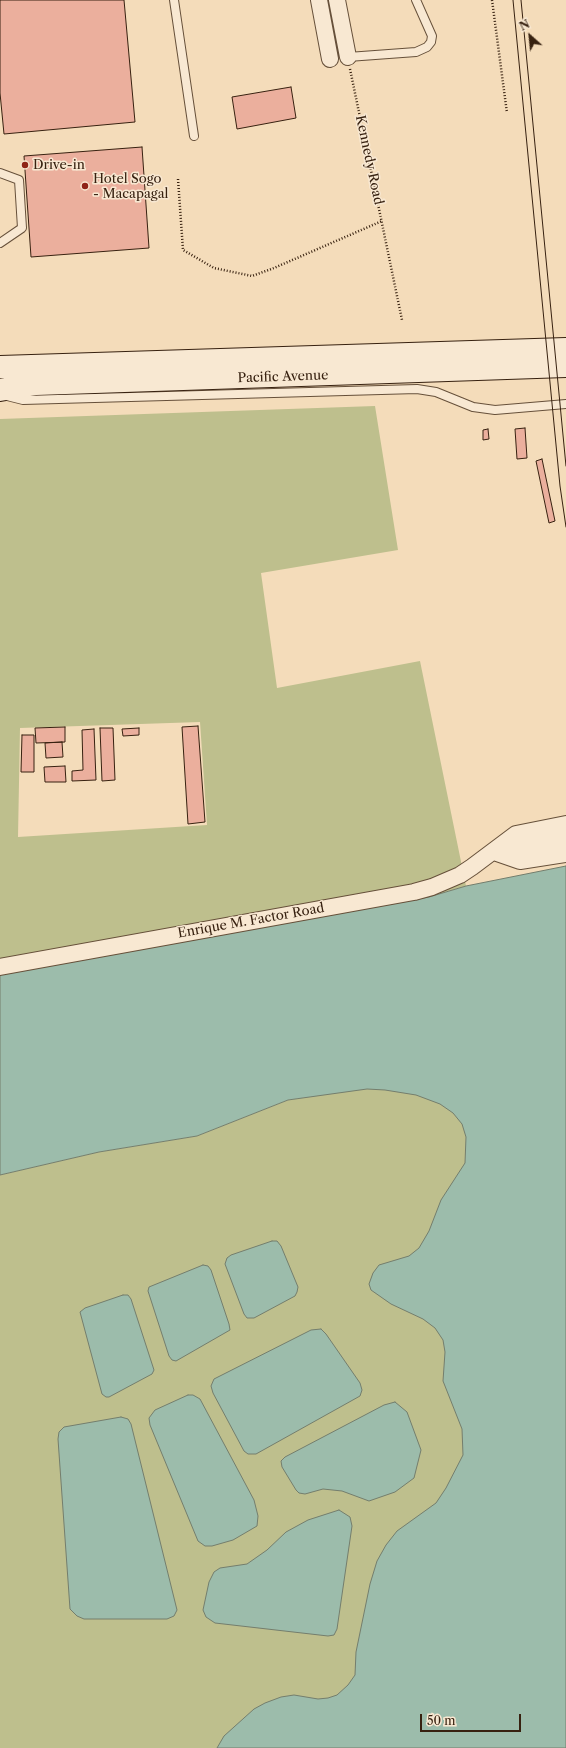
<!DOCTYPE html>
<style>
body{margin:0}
#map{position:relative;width:566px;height:1748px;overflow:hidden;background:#f4dcba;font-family:"Libre Caslon Text",serif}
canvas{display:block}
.north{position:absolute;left:510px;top:16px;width:40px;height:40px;-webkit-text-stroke:3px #f8e8d2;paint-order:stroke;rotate:333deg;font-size:11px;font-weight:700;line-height:16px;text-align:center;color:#372110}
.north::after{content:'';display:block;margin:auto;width:14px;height:18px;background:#372110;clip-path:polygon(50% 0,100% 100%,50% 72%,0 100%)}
.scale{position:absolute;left:420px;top:1714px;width:101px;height:18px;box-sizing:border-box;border:2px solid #372110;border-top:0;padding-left:5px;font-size:12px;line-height:14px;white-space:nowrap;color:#372110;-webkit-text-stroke:3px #f8e8d2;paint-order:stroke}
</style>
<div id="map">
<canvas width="566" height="1748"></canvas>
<div class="north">N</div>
<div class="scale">50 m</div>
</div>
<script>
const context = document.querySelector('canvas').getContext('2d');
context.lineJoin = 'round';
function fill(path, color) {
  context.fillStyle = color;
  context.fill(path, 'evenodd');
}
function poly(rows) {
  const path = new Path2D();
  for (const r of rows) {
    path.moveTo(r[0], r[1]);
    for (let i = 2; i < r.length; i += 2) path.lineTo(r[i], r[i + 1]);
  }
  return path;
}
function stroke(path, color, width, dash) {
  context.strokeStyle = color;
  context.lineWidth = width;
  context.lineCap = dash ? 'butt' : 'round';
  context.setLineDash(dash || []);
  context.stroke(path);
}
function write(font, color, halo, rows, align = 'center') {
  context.font = font + ' "Libre Caslon Text",serif';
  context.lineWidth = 3;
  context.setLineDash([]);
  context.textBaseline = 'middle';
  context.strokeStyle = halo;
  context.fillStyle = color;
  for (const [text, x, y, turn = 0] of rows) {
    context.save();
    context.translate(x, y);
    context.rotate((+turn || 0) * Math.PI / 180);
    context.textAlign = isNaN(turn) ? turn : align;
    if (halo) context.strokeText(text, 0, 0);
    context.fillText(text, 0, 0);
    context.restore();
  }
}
fill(poly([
 [375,406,398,550,261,573,277,688,420,661,466,886,429,897,0,973,0,419],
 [200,722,207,825,18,837,20,728],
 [455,1071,499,1128,566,1748,0,1748,0,1175,99,1152,197,1136,288,1100]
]), '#bebf8d');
const water = poly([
 [566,866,566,1748,217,1748,224,1736,254,1709,265,1703,281,1697,294,1695,318,1699,328,1698,337,1695,348,1685,355,1675,356,1652,370,1584,377,1561,386,1545,397,1531,436,1503,446,1488,463,1455,462,1429,443,1381,445,1352,443,1340,435,1328,423,1319,391,1304,371,1290,369,1284,373,1273,379,1265,409,1256,419,1248,429,1231,441,1200,465,1163,466,1137,462,1124,453,1113,440,1104,416,1095,385,1090,367,1089,288,1100,197,1136,99,1152,0,1175,0,973,429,897,466,886,566,866],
 [272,1241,277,1241,281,1246,298,1287,297,1292,295,1296,254,1318,247,1318,244,1314,225,1264,227,1258,231,1255,272,1241],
 [203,1265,208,1266,211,1270,229,1324,230,1330,176,1361,172,1360,169,1356,148,1291,149,1287,203,1265],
 [123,1295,128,1295,131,1299,154,1370,152,1374,109,1397,106,1397,102,1394,80,1312,85,1308,123,1295],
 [321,1329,326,1334,360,1383,362,1390,360,1396,256,1454,248,1454,244,1451,213,1393,211,1386,214,1379,311,1330,321,1329],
 [188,1395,193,1395,200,1399,254,1500,258,1516,257,1526,233,1540,212,1546,205,1546,198,1541,150,1425,149,1418,155,1410,188,1395],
 [395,1402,407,1412,421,1450,414,1478,395,1492,369,1501,342,1491,323,1489,305,1494,299,1493,296,1490,282,1467,281,1461,285,1457,384,1405,395,1402],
 [121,1417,128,1419,131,1424,177,1610,174,1616,167,1619,84,1619,77,1616,70,1609,58,1439,59,1432,64,1427,121,1417],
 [339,1510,350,1517,352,1526,337,1629,334,1635,328,1636,215,1623,206,1617,203,1610,209,1582,214,1572,220,1568,247,1564,267,1550,286,1532,308,1520,339,1510]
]);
fill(water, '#9cbcab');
stroke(water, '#747e6d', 1);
const building = poly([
 [0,0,124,0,135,122,4,134,0,93,0,0],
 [291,87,296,118,237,129,232,97,291,87],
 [142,147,149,248,31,257,24,156,142,147],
 [525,428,527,458,517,459,515,429,525,428],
 [488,429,489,439,483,440,483,430,488,429],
 [542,459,555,521,549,523,536,461,542,459],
 [198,726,205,822,188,824,182,727,198,726],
 [65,727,65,742,36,743,35,728,65,727],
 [100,728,113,728,115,780,102,781,100,728],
 [139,728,139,735,123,736,122,729,139,728],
 [94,729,96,780,72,781,72,771,83,770,82,730,94,729],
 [22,735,34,735,34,772,21,772,22,735],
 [62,742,63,757,46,758,45,743,62,742],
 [65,766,66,782,45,782,44,767,65,766]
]);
fill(building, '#ebaf9d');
stroke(building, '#372110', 1);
const lane = poly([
 [174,0,194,136],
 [348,57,416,52,427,47,431,42,432,36,416,0],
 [0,173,19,180,22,228,0,243],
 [7,396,23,400,417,389,436,392,473,407,495,410,566,404]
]);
const street = poly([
 [319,0,330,59],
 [337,0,348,57],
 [497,851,566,838],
 [494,852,520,861,566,854],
 [0,967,414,892,432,887,460,875,472,867,516,834,566,824]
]);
const secondary = poly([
 [0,367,566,349],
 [0,390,36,384,566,366]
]);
stroke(lane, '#66503a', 10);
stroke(street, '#66503a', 18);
stroke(secondary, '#372110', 24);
stroke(poly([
 [492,0,507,113],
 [350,69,402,320],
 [178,179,183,250,214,268,252,276,274,268,382,221]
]), '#372110', 2.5, [1, 2]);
stroke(lane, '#f8e8d2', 8);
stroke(street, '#f8e8d2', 16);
stroke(secondary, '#f8e8d2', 22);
stroke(poly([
 [513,0,560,486,566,527],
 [521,0,566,466]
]), '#372110', 1);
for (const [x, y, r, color] of [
 [25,165,4,"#8f2418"],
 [85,186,4,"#8f2418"]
]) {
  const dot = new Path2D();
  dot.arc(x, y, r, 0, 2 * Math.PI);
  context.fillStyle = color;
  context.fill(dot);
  stroke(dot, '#f8e8d2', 1.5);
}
write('13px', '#372110', '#f8e8d2', [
 ["Kennedy Road",369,160,78],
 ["Pacific Avenue",283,377,-2],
 ["Enrique M. Factor Road",251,921,-10]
]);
write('13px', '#372110', '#f8e8d2', [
 ["Drive-in",33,165],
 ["Hotel Sogo",93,179],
 ["- Macapagal",93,194]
], 'left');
</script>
